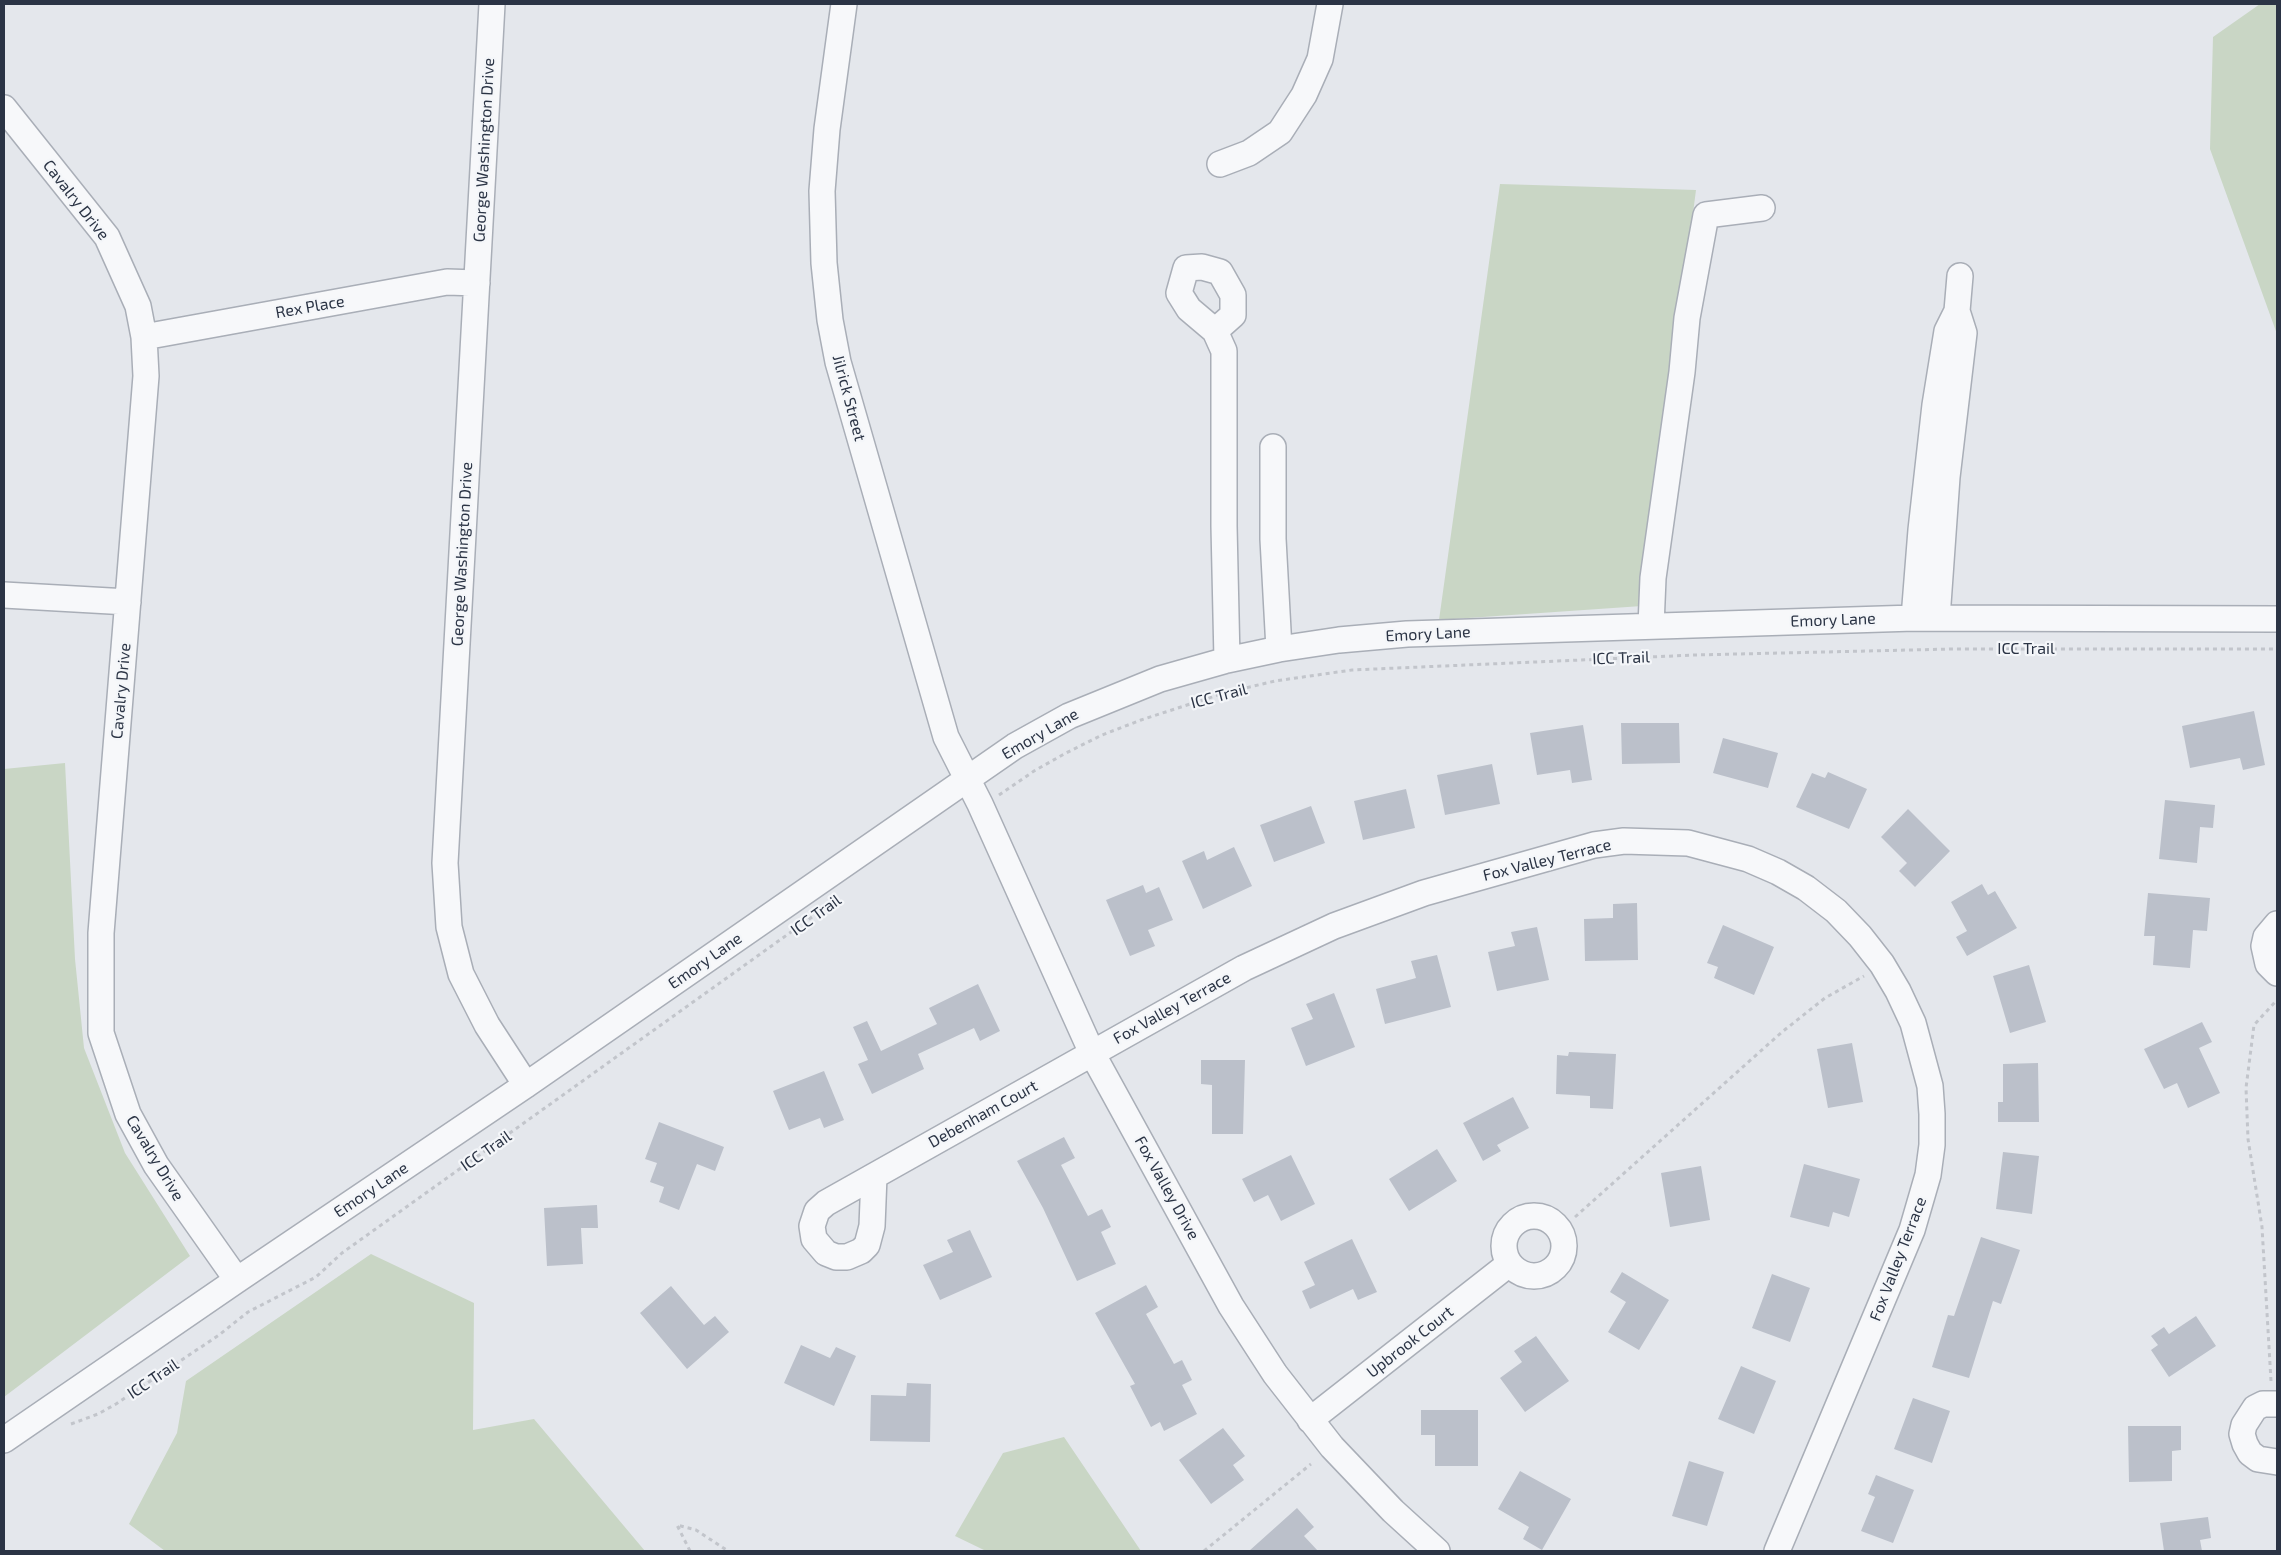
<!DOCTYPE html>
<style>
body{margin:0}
#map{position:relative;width:2281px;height:1555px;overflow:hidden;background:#e4e7ec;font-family:"Exo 2",sans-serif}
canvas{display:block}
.frame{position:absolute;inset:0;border:5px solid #2b3445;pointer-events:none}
</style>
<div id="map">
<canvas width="2281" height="1555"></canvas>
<div class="frame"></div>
</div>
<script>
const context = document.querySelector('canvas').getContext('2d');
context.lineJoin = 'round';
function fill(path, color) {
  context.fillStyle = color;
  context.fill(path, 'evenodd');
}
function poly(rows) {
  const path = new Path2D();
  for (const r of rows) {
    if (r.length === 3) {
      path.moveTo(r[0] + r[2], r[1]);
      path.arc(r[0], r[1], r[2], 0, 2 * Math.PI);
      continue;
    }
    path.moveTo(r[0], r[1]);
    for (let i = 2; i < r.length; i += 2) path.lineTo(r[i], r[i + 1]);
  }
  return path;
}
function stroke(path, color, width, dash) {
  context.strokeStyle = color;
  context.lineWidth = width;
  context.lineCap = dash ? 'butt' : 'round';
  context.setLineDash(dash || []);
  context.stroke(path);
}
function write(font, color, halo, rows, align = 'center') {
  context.font = font + ' "Exo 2",sans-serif';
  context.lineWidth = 4.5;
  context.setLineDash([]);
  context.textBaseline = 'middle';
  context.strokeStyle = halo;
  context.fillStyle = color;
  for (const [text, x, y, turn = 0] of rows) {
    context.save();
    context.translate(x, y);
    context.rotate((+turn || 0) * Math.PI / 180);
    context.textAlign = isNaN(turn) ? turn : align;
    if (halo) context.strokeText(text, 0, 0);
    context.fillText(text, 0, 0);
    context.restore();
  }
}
fill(poly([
 [2260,4,2277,4,2277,334,2210,149,2213,37],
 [1500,184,1696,190,1642,606,1439,620],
 [65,763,75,959,84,1048,125,1153,190,1256,4,1397,4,769],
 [371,1254,474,1303,473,1430,534,1419,645,1551,165,1551,129,1524,177,1433,186,1381],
 [1064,1437,1141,1551,986,1551,955,1536,1003,1453]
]), '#c9d6c5');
fill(poly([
 [2254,711,2265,765,2243,770,2240,758,2190,768,2182,726],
 [1621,723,1679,723,1680,763,1622,764],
 [1583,725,1592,780,1572,783,1570,770,1537,775,1530,733],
 [1723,738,1778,753,1768,788,1713,773],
 [1492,764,1500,804,1445,815,1437,775],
 [1828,772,1867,789,1849,829,1796,807,1812,773,1825,778],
 [1406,789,1415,828,1363,840,1354,801],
 [2165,800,2215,805,2213,828,2200,827,2197,863,2159,859],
 [1311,806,1325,843,1274,862,1260,825],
 [1908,809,1950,851,1915,887,1899,871,1907,863,1881,837],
 [1234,847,1252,886,1203,909,1182,861,1204,851,1207,860],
 [1982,884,1988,895,1995,891,2017,928,1967,956,1956,937,1967,931,1951,902],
 [1143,885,1146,893,1159,887,1173,920,1148,930,1155,946,1130,956,1106,900],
 [2148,893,2210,898,2207,931,2193,930,2190,968,2153,965,2155,936,2144,936],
 [1637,903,1638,960,1585,961,1584,919,1613,918,1613,904],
 [1723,925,1774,947,1754,995,1714,978,1718,967,1707,963],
 [1537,927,1549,980,1497,991,1488,952,1515,946,1511,932],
 [1437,955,1451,1007,1385,1024,1376,989,1416,978,1411,961],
 [2029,965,2046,1022,2010,1033,1993,976],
 [978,984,1000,1031,980,1041,974,1028,918,1054,924,1069,872,1094,858,1064,868,1060,853,1027,867,1021,881,1051,937,1024,929,1008],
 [1334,993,1355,1047,1306,1066,1291,1028,1313,1019,1306,1004],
 [2202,1022,2212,1042,2199,1048,2220,1093,2188,1108,2177,1083,2164,1089,2144,1049],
 [1852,1043,1863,1102,1828,1108,1817,1049],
 [1569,1052,1616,1054,1613,1109,1590,1108,1590,1096,1556,1094,1557,1055,1568,1056],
 [1201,1060,1245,1060,1243,1134,1212,1134,1212,1085,1201,1084],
 [2038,1063,2039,1122,1998,1122,1998,1102,2003,1102,2003,1064],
 [824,1071,844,1120,824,1128,820,1118,789,1130,773,1091],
 [1513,1097,1529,1128,1497,1145,1501,1151,1483,1161,1463,1123],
 [659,1122,724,1147,715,1171,697,1164,679,1210,659,1202,664,1187,650,1182,657,1163,645,1159],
 [1064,1137,1075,1158,1061,1165,1088,1216,1102,1209,1111,1227,1101,1232,1116,1264,1077,1281,1043,1208,1017,1161],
 [1437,1149,1457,1181,1409,1211,1389,1179],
 [2003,1152,2039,1156,2032,1214,1996,1209],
 [1291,1155,1315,1204,1281,1221,1268,1195,1254,1202,1242,1179],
 [1804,1164,1860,1179,1849,1217,1833,1212,1829,1227,1790,1217],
 [1701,1166,1710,1220,1670,1227,1661,1173],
 [597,1205,598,1228,581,1228,583,1264,547,1266,544,1208],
 [970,1230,992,1277,940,1300,923,1265,953,1252,947,1240],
 [1981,1237,2020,1250,2001,1304,1993,1301,1969,1378,1932,1367,1948,1315,1954,1316],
 [1352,1239,1377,1292,1358,1300,1353,1289,1310,1309,1302,1291,1315,1285,1304,1262],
 [1622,1272,1669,1300,1639,1350,1608,1332,1626,1302,1610,1292],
 [1772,1274,1810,1288,1790,1342,1752,1328],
 [1146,1285,1158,1307,1146,1314,1174,1364,1182,1360,1192,1380,1182,1385,1197,1414,1164,1431,1160,1422,1151,1427,1130,1386,1135,1384,1095,1313],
 [671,1286,704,1325,715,1316,729,1332,687,1369,640,1313],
 [2196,1316,2216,1346,2169,1377,2151,1350,2158,1345,2151,1336,2164,1327,2169,1334],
 [1536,1336,1569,1381,1525,1412,1500,1378,1522,1362,1514,1351],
 [801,1345,830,1358,836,1347,856,1356,834,1406,784,1383],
 [1741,1366,1776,1381,1754,1434,1718,1419],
 [907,1383,931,1384,930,1442,870,1441,871,1395,906,1396],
 [1913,1398,1950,1411,1932,1463,1894,1449],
 [1421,1410,1478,1410,1478,1466,1435,1466,1435,1435,1421,1435],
 [2128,1426,2181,1426,2181,1450,2172,1451,2172,1481,2129,1482],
 [1223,1428,1245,1456,1233,1465,1244,1480,1211,1504,1179,1460],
 [1689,1461,1724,1472,1707,1526,1672,1516],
 [1520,1471,1571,1499,1542,1550,1523,1539,1529,1527,1498,1509],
 [1876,1475,1914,1490,1893,1543,1861,1531,1875,1497,1868,1494],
 [1297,1508,1314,1527,1304,1536,1318,1551,1249,1551],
 [2208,1517,2211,1538,2200,1540,2202,1551,2164,1551,2160,1523]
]), '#bbc0ca');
const minor = poly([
 [492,4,445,863,449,927,461,974,487,1025,526,1085],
 [844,4,827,129,822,191,824,263,830,320,838,362,946,737,980,804,1092,1053,1231,1306,1275,1374,1332,1447,1393,1511,1437,1551],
 [4,108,107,237,138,306,144,337,146,376,101,933,101,1033,128,1114,156,1165,237,1280],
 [1220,164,1249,153,1280,132,1304,95,1320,59,1330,4],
 [1215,331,1233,315,1233,295,1220,272,1202,267,1186,268,1179,293,1189,309,1215,331,1224,351,1224,526,1227,660],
 [144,337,447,282,477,283],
 [1273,447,1273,539,1279,649],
 [4,595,128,602],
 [1914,618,1921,530,1935,405,1947,331,1957,311,1960,276],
 [1937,618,1947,477,1964,333,1957,311],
 [1651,626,1653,578,1682,372,1687,318,1706,215,1762,208],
 [2277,924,2266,937,2264,946,2268,964,2277,973],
 [874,1176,872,1226,867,1245,861,1251,847,1257,836,1257,826,1253,814,1239,812,1226,817,1211,826,1203,1244,968,1334,926,1424,893,1594,845,1624,841,1688,843,1748,859,1778,872,1806,888,1836,911,1860,936,1882,964,1898,991,1913,1023,1930,1086,1932,1114,1932,1145,1928,1175,1912,1230,1777,1551],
 [1534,1246,30],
 [2277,1404,2263,1404,2255,1408,2244,1425,2242,1434,2245,1444,2250,1453,2258,1459,2277,1462],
 [1310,1420,1509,1264],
 [4,1440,237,1280,526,1085,1015,746,1069,716,1160,679,1227,660,1279,649,1339,640,1407,634,1914,618,2277,619]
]);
stroke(minor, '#a9aeb7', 28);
stroke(poly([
 [999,795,1034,771,1066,753,1102,735,1141,720,1224,693,1275,681,1352,670,1695,655,1953,649,2277,649],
 [1575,1217,1782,1032,1825,998,1864,976],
 [2271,1381,2262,1227,2248,1139,2246,1088,2254,1025,2277,1000],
 [71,1424,98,1414,116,1404,219,1335,248,1312,316,1277,342,1253,833,902],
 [690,1551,677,1525,696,1530,728,1551],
 [1204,1551,1311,1464]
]), '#c2c5cb', 3, [4, 4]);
stroke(minor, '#f7f8fa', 25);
write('16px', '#2b3445', '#f4f6f9', [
 ["George Washington Drive",484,150,-87],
 ["Cavalry Drive",76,200,52],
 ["Rex Place",310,307,-10],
 ["Jilrick Street",849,398,75],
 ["George Washington Drive",462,554,-87],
 ["Emory Lane",1833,620,-2],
 ["Emory Lane",1428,634,-3],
 ["ICC Trail",2026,649],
 ["ICC Trail",1621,658,-2],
 ["Cavalry Drive",121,691,-85],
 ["ICC Trail",1219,696,-15],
 ["Emory Lane",1040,734,-30],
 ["Fox Valley Terrace",1547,860,-14],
 ["ICC Trail",816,915,-36],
 ["Emory Lane",705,961,-35],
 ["Fox Valley Terrace",1172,1008,-29],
 ["Debenham Court",983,1114,-29],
 ["ICC Trail",486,1151,-35],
 ["Cavalry Drive",155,1158,59],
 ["Fox Valley Drive",1167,1188,61],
 ["Emory Lane",371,1190,-34],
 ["Fox Valley Terrace",1898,1259,-69],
 ["Upbrook Court",1410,1342,-38],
 ["ICC Trail",153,1379,-34]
]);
</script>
